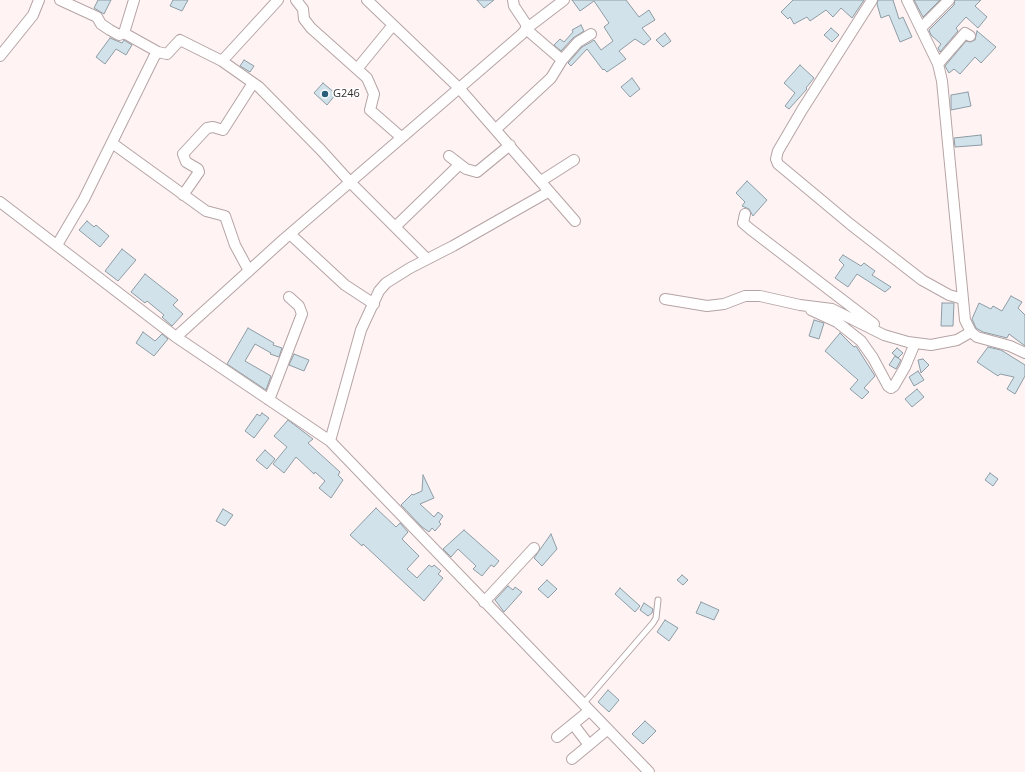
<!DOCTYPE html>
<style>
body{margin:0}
canvas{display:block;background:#fff3f3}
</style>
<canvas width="1025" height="772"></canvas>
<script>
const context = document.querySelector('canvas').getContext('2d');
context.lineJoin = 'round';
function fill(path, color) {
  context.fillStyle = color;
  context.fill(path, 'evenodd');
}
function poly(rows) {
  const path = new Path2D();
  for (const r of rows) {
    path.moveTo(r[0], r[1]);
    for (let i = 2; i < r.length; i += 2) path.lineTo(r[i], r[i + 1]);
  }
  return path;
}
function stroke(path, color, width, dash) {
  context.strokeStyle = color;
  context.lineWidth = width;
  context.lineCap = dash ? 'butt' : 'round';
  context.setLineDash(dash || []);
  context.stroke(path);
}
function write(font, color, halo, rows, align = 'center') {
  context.font = font + ' "Open Sans",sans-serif';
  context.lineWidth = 3;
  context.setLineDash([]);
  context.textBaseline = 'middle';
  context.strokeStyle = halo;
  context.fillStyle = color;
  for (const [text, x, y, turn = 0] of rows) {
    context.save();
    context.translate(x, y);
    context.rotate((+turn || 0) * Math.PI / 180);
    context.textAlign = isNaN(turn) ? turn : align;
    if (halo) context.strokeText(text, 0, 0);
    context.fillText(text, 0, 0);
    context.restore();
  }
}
const building = poly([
 [98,0,111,0,104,14,94,8,98,0],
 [173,0,188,0,182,11,170,6,173,0],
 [477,0,494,0,484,8,477,0],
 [572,0,626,0,639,17,649,10,655,20,642,28,651,39,644,45,635,39,619,51,626,59,607,72,604,69,603,70,587,49,571,66,568,63,582,47,591,42,594,40,601,50,613,41,604,27,609,23,594,1,580,11,572,0],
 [793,0,864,0,852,18,841,8,833,17,826,10,810,21,807,17,794,24,790,17,788,19,781,12,793,0],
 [878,0,893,0,899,19,903,17,912,37,900,42,889,15,881,18,877,4,878,0],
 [914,0,940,0,923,17,914,0],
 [955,0,981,0,975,6,987,17,978,28,966,17,956,28,958,31,940,52,938,48,941,44,931,35,929,30,954,5,955,0],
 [581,25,584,31,573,38,561,51,554,45,560,39,564,42,573,32,572,30,581,25],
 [831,28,839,35,832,42,824,35,831,28],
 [977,31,996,47,981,63,975,57,960,74,954,69,949,73,945,66,966,41,970,42,975,40,977,31],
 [665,33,671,41,663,47,656,40,665,33],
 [110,38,122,43,124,40,132,45,126,55,116,49,105,64,96,57,110,38],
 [244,60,254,66,250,72,240,66,244,60],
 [800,65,814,78,806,88,807,89,789,109,785,106,795,93,784,83,800,65],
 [632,78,640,89,630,97,621,87,632,78],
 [323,83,336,94,327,105,314,93,323,83],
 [968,92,971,106,951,110,951,95,968,92],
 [981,135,982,145,955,147,954,138,981,135],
 [747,181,767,200,753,216,749,209,742,206,745,202,736,193,747,181],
 [87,221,94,227,96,225,109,236,100,247,79,230,87,221],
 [122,249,136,260,118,281,105,271,122,249],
 [843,255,861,266,864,263,875,271,872,275,891,287,885,292,857,274,848,287,835,278,844,265,839,260,843,255],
 [145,274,178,300,173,305,183,314,172,326,162,317,164,315,147,301,145,303,131,292,145,274],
 [1011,296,1022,302,1018,308,1025,315,1025,346,1009,334,1007,338,983,332,976,328,972,319,979,303,991,309,993,306,1002,311,1011,296],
 [942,303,954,303,953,326,941,326,942,303],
 [814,320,824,323,819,339,809,336,814,320],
 [248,328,274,343,273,345,282,348,279,357,270,354,271,353,255,344,245,361,271,376,266,390,227,364,248,328],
 [143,332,155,341,162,334,168,339,154,356,136,343,143,332],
 [840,333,854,347,856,346,875,376,864,388,869,392,862,399,850,389,858,380,825,351,840,333],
 [988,347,1001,350,1025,365,1025,376,1015,394,1007,389,1014,377,1000,374,998,376,977,362,988,347],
 [897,348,903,353,898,358,892,353,897,348],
 [294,354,309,360,304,371,289,365,294,354],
 [895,356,901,360,896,369,889,365,895,356],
 [923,359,929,365,921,373,918,360,923,359],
 [918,371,924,380,914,386,909,377,918,371],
 [917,389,924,397,912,407,905,399,917,389],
 [262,413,269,418,254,438,245,431,257,414,260,416,262,413],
 [288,420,313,439,308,443,340,472,338,475,343,480,331,498,319,488,325,481,315,472,314,474,296,457,284,473,273,464,287,447,274,436,288,420],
 [265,450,275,459,267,469,256,460,265,450],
 [990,473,998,479,993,486,985,480,990,473],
 [423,475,434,498,420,504,434,517,438,512,443,516,439,522,441,524,435,531,432,528,429,532,422,527,401,505,412,494,413,495,422,491,423,475],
 [376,508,396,527,400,523,408,532,402,539,419,556,407,569,417,578,429,565,432,567,434,565,441,571,438,574,443,578,424,601,363,544,362,546,350,535,376,508],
 [223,509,233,515,225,526,216,521,223,509],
 [464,530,499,561,494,567,491,565,482,576,473,569,476,566,458,549,451,557,443,549,464,530],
 [551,534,557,549,542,566,534,558,551,534],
 [682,575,688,580,683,585,677,580,682,575],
 [547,580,557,589,548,598,538,589,547,580],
 [508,586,513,590,515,587,522,592,504,612,495,600,508,586],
 [620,588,640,606,635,612,615,594,620,588],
 [701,602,719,610,714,620,696,613,701,602],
 [644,603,653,609,652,613,648,616,640,610,644,603],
 [665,620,678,628,669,641,657,632,665,620],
 [608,690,619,700,609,712,598,702,608,690],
 [645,721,656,731,643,744,632,734,645,721]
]);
fill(building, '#d2e2eb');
stroke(building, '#8d9ca4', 1);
const service = poly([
 [583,704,653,623,656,618,658,600]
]);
const minor = poly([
 [60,0,97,17,101,24,110,30,119,35,124,33,158,52],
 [296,0,303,9,304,19,311,28,367,78,374,94,370,110,401,137],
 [367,0,459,88,575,221],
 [872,0,802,110,778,151,776,159,778,164,850,224,922,280,949,295,963,299],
 [907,0,938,64,942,81,965,320,971,332,977,337,1010,346,1025,353],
 [921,28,949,0],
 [124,33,134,0],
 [0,56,33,15,39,0],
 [562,60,526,29,564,0],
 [222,61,278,0],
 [938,64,965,33,970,36],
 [357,69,393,25],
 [496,129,551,78,562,60,578,42,591,34],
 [112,143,206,211,225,216,235,245,249,271],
 [449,156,466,169,477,172,510,145],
 [541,181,574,160],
 [183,195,199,172,198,169,186,162,183,154,207,128,213,127,223,130,253,83],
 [0,202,176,337,330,441,649,772],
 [745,214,743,223,750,229,874,324],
 [395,227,459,165],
 [290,234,345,285,374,304],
 [57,245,84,199,154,57,158,52,167,54,180,40,222,61,259,87,321,150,350,182,427,259],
 [665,299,707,306,724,304,745,296,760,296,800,305,832,309,884,335,908,342,931,345,957,340,971,332],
 [811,310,837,322,861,341,873,358,888,386,891,388,894,386,905,367,915,343],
 [176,337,284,239,522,34,526,29,526,24,514,6,513,0],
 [269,400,302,314,299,306,289,297],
 [330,441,361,330,379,291,386,283,410,268,453,246,548,192],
 [484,602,534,548],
 [573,724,589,745],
 [557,737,589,711],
 [572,759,607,730]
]);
stroke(service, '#b6a4a5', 7);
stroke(minor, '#b6a4a5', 12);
stroke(service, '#fff', 5);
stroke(minor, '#fff', 10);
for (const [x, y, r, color] of [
 [325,94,4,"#28607a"]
]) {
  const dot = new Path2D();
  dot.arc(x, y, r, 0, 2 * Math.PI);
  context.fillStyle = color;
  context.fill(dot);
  stroke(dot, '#fff', 1.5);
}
write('11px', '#352e2f', '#fff', [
 ["G246",333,94]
], 'left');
</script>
